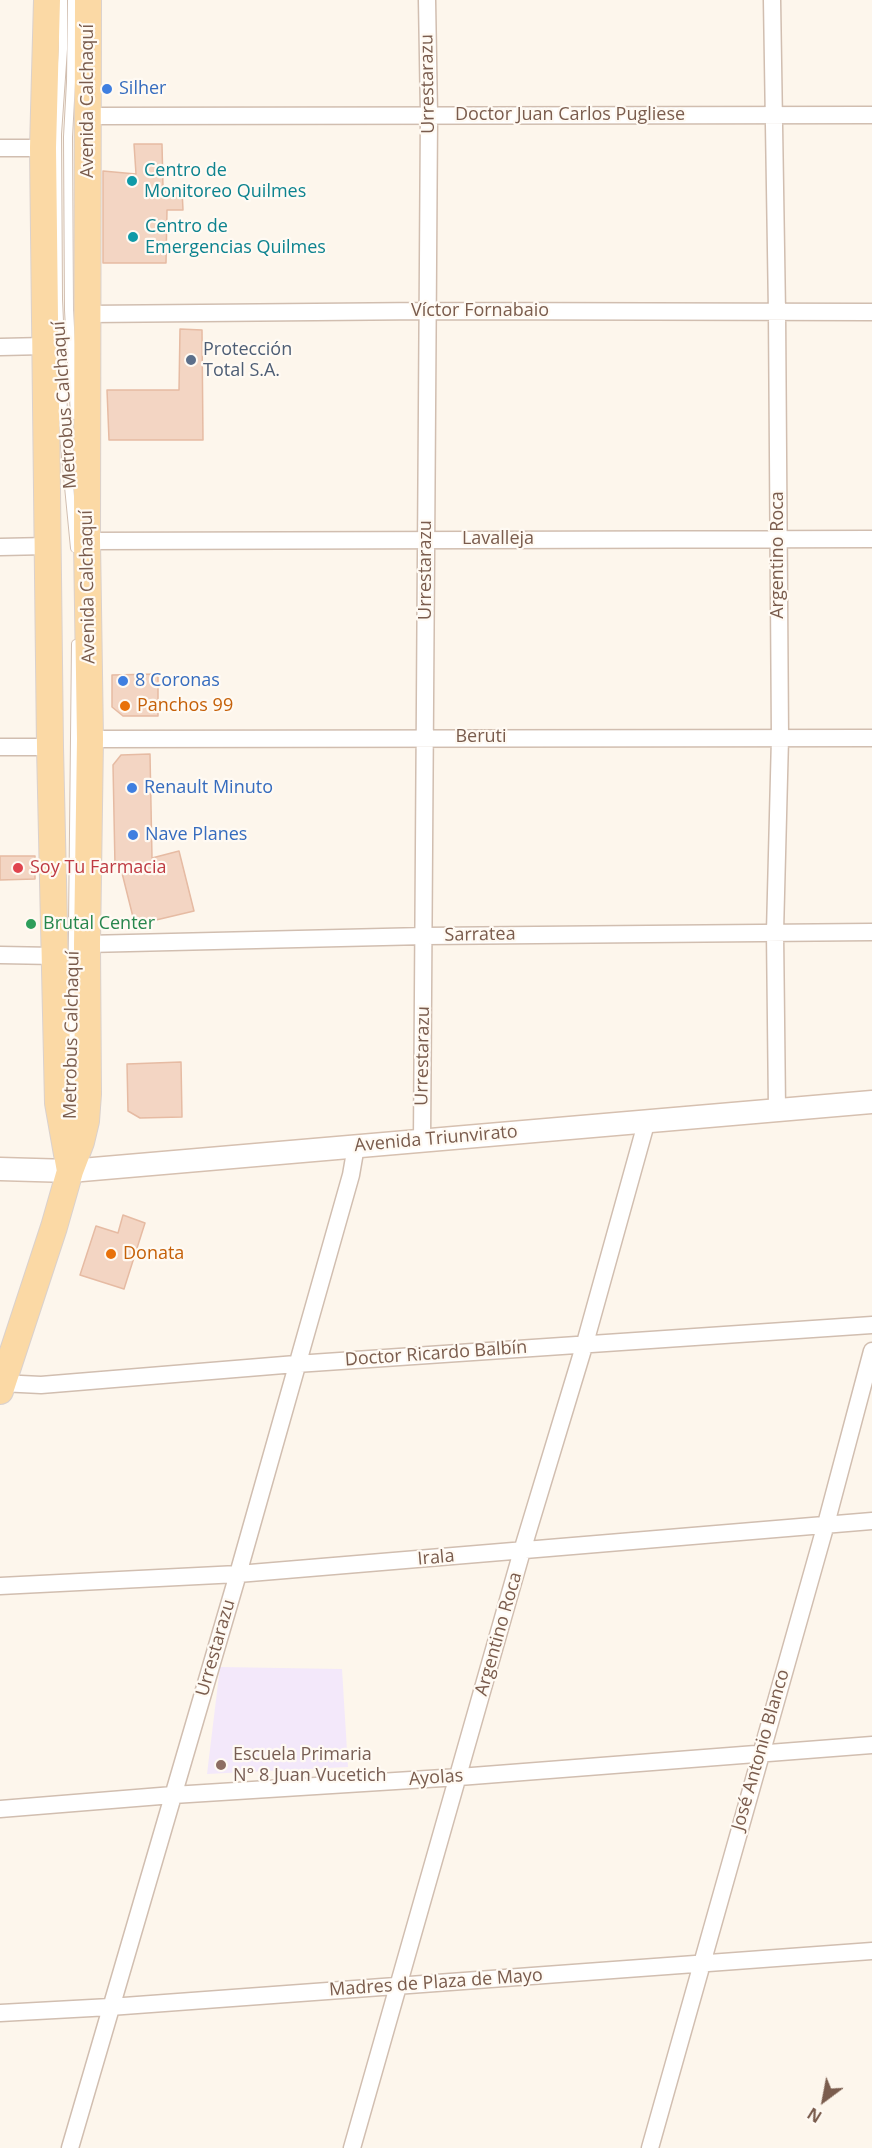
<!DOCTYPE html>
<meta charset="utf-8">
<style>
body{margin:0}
#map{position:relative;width:872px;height:2148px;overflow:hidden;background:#fdf6ec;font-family:"Open Sans",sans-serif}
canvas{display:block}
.north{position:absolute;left:794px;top:2070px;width:60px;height:60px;-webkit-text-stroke:4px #fffaf3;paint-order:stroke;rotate:212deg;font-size:16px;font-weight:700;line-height:24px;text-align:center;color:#7a5c4d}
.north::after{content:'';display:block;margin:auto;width:21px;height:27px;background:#7a5c4d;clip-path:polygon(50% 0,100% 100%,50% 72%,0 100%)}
</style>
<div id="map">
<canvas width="872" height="2148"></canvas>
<div class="north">N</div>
</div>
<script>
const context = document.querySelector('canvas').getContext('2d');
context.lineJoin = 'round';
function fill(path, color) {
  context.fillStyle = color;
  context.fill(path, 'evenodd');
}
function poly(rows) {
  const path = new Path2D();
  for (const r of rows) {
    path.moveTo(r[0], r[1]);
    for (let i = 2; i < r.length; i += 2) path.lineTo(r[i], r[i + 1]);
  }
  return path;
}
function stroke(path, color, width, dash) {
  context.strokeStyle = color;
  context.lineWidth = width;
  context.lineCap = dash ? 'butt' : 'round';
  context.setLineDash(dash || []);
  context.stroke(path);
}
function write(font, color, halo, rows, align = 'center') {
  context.font = font + ' "Open Sans",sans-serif';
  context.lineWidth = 4.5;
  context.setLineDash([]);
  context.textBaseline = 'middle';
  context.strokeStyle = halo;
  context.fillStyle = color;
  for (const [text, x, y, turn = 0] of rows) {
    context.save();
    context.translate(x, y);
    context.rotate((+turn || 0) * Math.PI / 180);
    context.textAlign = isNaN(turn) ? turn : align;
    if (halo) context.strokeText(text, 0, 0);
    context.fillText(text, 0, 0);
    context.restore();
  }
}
fill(poly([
 [220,1667,342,1669,348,1767,207,1774]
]), '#f3e8fa');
const building = poly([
 [134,144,162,144,163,188,182,189,183,210,167,210,166,263,103,263,103,171,136,174,134,144],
 [180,329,202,330,203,440,109,440,107,390,179,390,180,329],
 [158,674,158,716,123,716,112,707,112,675,158,674],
 [150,754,152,858,179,851,194,911,135,925,120,865,115,866,113,765,121,755,150,754],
 [0,856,35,856,35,879,0,880,0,856],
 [181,1062,182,1117,140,1118,128,1111,127,1064,181,1062],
 [123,1215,145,1223,124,1289,80,1275,96,1226,118,1233,123,1215]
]);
fill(building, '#f3d5c3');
stroke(building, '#e6bba3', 1.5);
const lane = poly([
 [63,0,63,49,57,134,58,299,64,435,75,548],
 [72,0,71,82,68,137,69,310,75,415],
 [71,1114,76,644]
]);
const street = poly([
 [772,0,777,312,780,738,775,932,777,1109],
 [88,116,872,115],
 [0,148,43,148],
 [88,314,428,311,872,312],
 [0,347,45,346],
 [87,541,872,539],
 [0,547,48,546],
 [90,739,872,738],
 [0,747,50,747],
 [87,944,425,936,872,932],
 [0,955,55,956],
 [422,1140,429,115,427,0],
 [0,1383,41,1385,296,1364,872,1325],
 [0,1586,238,1574,872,1521],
 [0,1809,173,1795,459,1777,872,1745],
 [0,2013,110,2007,872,1951],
 [70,2148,238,1574,351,1175,356,1146],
 [352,2148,522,1551,585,1343,647,1120],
 [650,2148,826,1524,872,1351]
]);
const secondary = poly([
 [0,1169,70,1171,872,1102]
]);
const primary = poly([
 [47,0,43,148,50,747,58,1103,70,1171],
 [0,1391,54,1227,70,1171,81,1142,86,1121,88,1094,87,944,90,739,87,541,88,0]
]);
stroke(lane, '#d1beb0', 10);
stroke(street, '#d1beb0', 19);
stroke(secondary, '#d6c0b0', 25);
stroke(primary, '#dad1cd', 28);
stroke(lane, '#fff', 8);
stroke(street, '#fff', 16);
stroke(secondary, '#fff', 22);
stroke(primary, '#fbd9a5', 26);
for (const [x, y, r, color] of [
 [107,89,6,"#3f7fe0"],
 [132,181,6,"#0f9aa8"],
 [133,237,6,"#0f9aa8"],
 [191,360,6,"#5c6f8a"],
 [123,681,6,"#3f7fe0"],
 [125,706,6,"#e8710a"],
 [132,788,6,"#3f7fe0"],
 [133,835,6,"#3f7fe0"],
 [18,868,6,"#e0444e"],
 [31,924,6,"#2e9e5b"],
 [111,1254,6,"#e8710a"],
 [221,1765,6,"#8d6e63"]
]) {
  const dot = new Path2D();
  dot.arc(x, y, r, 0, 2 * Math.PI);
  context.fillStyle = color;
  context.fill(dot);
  stroke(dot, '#fffaf3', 2);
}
write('18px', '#7a5c4d', '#fffaf3', [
 ["Urrestarazu",428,84,-91],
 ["Avenida Calchaquí",88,101,-90],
 ["Doctor Juan Carlos Pugliese",570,115],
 ["Víctor Fornabaio",480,311],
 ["Metrobus Calchaquí",65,405,-94],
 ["Lavalleja",498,539],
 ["Argentino Roca",778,555,-90],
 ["Urrestarazu",426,570,-90],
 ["Avenida Calchaquí",88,587,-91],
 ["Beruti",481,737],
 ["Sarratea",480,935,-1],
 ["Metrobus Calchaquí",72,1035,-89],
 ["Urrestarazu",423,1056,-89],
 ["Avenida Triunvirato",436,1139,-5],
 ["Doctor Ricardo Balbín",436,1354,-4],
 ["Irala",436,1558,-5],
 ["Argentino Roca",499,1634,-74],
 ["Urrestarazu",216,1648,-74],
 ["José Antonio Blanco",761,1750,-74],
 ["Ayolas",436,1778,-4],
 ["Madres de Plaza de Mayo",436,1983,-4]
]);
write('18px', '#366cbe', '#fffaf3', [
 ["Silher",119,89],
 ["8 Coronas",135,681],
 ["Renault Minuto",144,788],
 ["Nave Planes",145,835]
], 'left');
write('18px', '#0d838f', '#fffaf3', [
 ["Centro de",144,171],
 ["Monitoreo Quilmes",144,192],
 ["Centro de",145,227],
 ["Emergencias Quilmes",145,248]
], 'left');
write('18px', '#4e5e75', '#fffaf3', [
 ["Protección",203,350],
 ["Total S.A.",203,371]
], 'left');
write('18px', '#c56008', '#fffaf3', [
 ["Panchos 99",137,706],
 ["Donata",123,1254]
], 'left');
write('18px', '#be3a42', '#fffaf3', [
 ["Soy Tu Farmacia",30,868]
], 'left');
write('18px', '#27864d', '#fffaf3', [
 ["Brutal Center",43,924]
], 'left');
write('18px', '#785e54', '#fffaf3', [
 ["Escuela Primaria",233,1755],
 ["N° 8 Juan Vucetich",233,1776]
], 'left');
</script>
